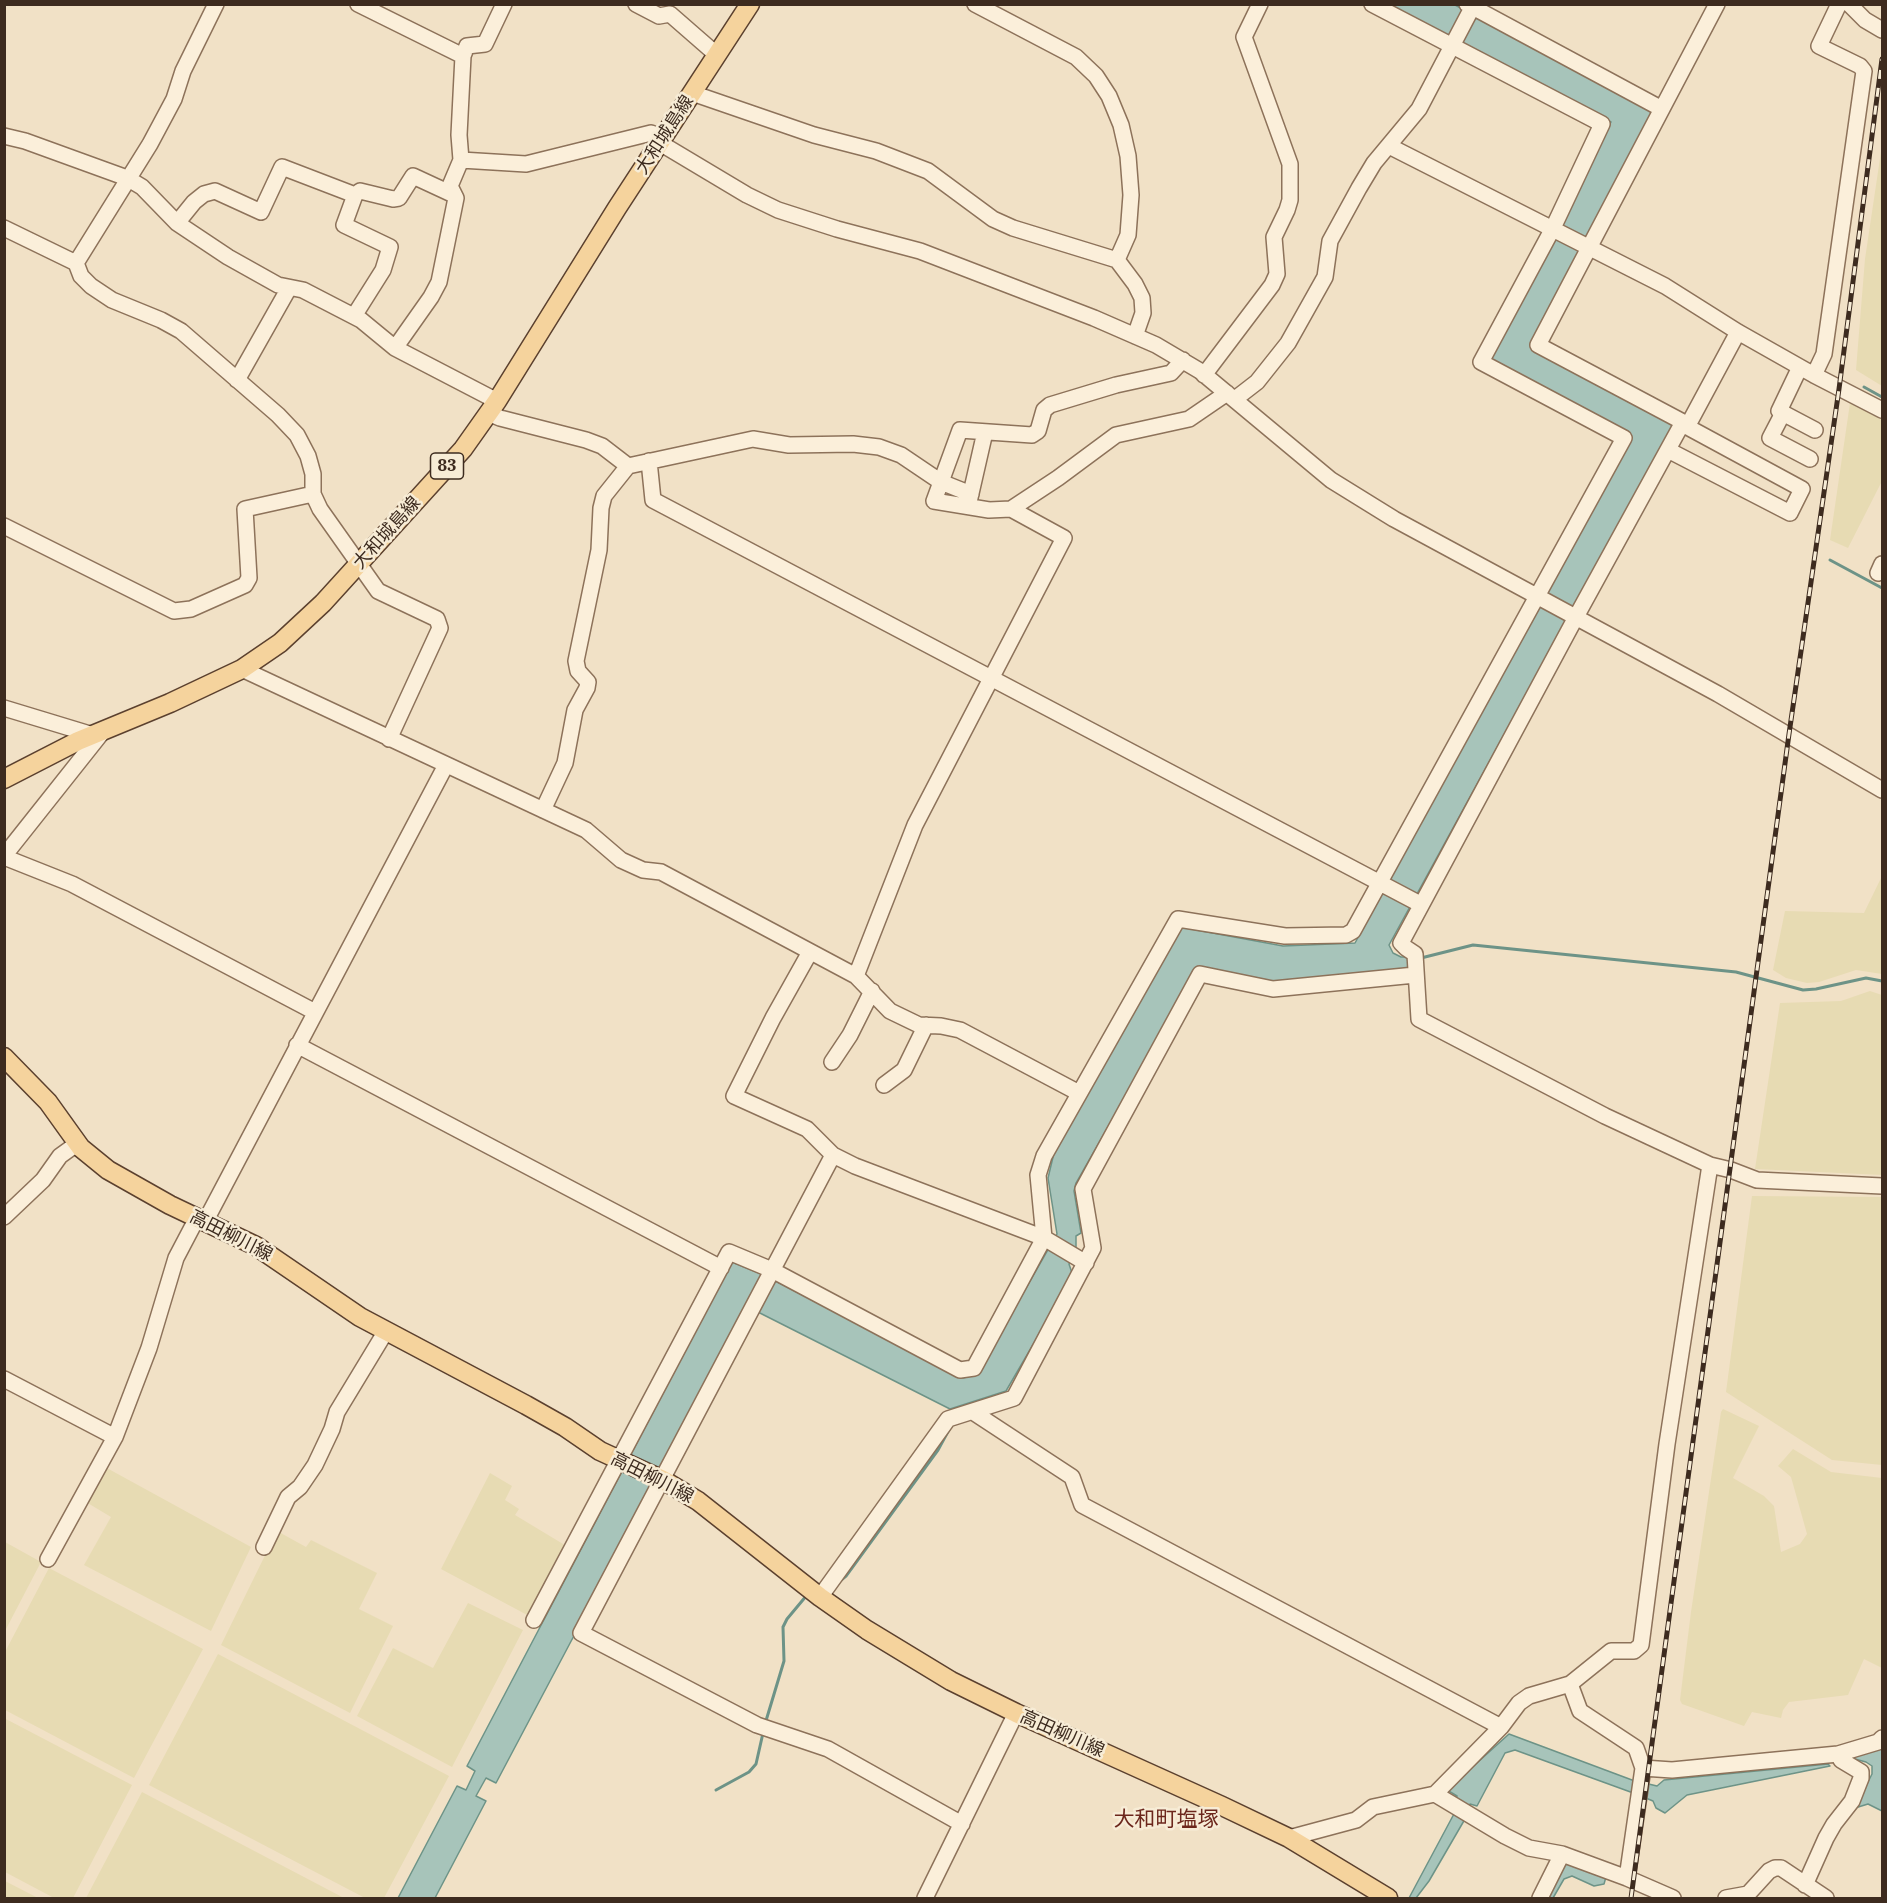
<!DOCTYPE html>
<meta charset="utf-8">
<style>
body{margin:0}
#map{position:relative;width:1887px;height:1903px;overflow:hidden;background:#f1e1c6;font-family:"IBM Plex Serif",serif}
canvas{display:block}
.frame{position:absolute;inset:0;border:6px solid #3d2b1f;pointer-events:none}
</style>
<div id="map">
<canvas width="1887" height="1903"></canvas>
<div class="frame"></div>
</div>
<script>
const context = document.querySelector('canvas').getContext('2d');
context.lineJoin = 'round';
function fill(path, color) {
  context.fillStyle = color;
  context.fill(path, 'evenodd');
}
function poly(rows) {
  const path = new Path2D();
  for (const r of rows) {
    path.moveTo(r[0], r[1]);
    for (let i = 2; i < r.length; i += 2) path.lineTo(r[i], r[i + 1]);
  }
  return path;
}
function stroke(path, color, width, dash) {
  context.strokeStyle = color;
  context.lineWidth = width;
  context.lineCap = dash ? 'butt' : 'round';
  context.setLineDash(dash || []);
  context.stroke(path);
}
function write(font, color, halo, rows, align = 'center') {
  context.font = font + ' "IBM Plex Serif","Noto Sans JP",serif';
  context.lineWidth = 5;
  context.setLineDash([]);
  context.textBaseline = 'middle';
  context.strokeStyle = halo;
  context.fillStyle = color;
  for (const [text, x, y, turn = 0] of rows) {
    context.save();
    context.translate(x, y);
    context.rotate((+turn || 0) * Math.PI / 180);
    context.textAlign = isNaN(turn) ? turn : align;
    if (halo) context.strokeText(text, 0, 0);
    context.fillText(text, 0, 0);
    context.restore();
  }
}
fill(poly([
 [1882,145,1882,386,1856,370,1865,259],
 [1850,403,1882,417,1882,481,1848,548,1830,540],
 [1882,876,1882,974,1856,970,1819,982,1807,983,1786,978,1773,970,1785,911,1864,913],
 [1870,991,1882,995,1882,1175,1755,1169,1780,1003,1841,1001],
 [1752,1196,1882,1197,1882,1465,1832,1460,1726,1392],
 [1723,1409,1759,1426,1733,1478,1764,1496,1774,1506,1781,1552,1800,1544,1807,1534,1791,1477,1778,1466,1793,1449,1831,1472,1882,1478,1882,1668,1864,1659,1848,1695,1789,1702,1783,1710,1781,1718,1752,1712,1744,1726,1682,1704,1680,1700,1691,1612,1721,1412],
 [105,1467,251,1547,211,1631,84,1565,111,1517,86,1502],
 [490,1473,512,1486,505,1500,519,1509,515,1515,568,1547,531,1617,441,1569],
 [277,1531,306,1547,311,1540,377,1573,359,1609,393,1626,350,1713,221,1645],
 [5,1542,41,1562,5,1631],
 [49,1568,203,1649,134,1778,5,1710,5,1652],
 [468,1603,523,1630,452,1767,357,1716,393,1648,433,1668],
 [218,1654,449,1776,384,1898,365,1898,149,1785],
 [4,1718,132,1785,73,1898,54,1898,5,1872],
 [142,1792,344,1898,86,1898],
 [4,1881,5,1881,38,1898,5,1898]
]), '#e7dbb3');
const water = poly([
 [1389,5,1455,5,1656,111,1532,345,1675,422,1389,945,1393,953,1401,957,1407,957,1410,972,1272,983,1199,967,1076,1183,1074,1191,1081,1233,1076,1236,1076,1250,1069,1264,1073,1276,1006,1391,950,1409,748,1307,496,1783,486,1778,476,1796,486,1801,435,1898,398,1898,457,1786,466,1790,475,1771,467,1766,732,1262,764,1275,963,1378,977,1374,1057,1234,1048,1178,1054,1153,1180,927,1283,946,1355,943,1630,436,1489,360,1611,122,1389,5],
 [1509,1734,1632,1780,1657,1786,1664,1780,1828,1764,1830,1766,1687,1795,1665,1813,1656,1808,1653,1801,1636,1794,1515,1750,1505,1753,1477,1806,1470,1804,1465,1819,1429,1881,1416,1898,1409,1898,1455,1812,1457,1796,1447,1790,1509,1734],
 [1882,1746,1882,1811,1868,1804,1855,1808,1872,1774,1872,1766,1866,1762,1851,1758,1882,1746],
 [1563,1861,1606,1877,1604,1884,1594,1886,1572,1876,1564,1879,1553,1898,1546,1898,1563,1861]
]);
fill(water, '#a7c4ba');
stroke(water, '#6d9387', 1.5);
stroke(poly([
 [1864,387,1882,397],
 [1830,560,1882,588],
 [1421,958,1473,945,1736,972,1803,990,1816,989,1866,978,1882,981],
 [840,1581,846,1576,938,1450,951,1426],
 [765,1724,784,1661,783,1627,787,1619,807,1595],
 [716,1790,749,1772,756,1764,763,1733]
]), '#6d9387', 3);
const minor = poly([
 [358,4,463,56],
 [636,4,659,16,670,14,717,55],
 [975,4,1076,57,1096,76,1109,96,1121,125,1128,156,1131,195,1128,235,1117,260],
 [1467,4,1662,109],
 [1717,4,1538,345,1683,422,1576,617,1401,943,1406,948,1415,954,1419,1019,1605,1116,1710,1165,1731,1170,1757,1180,1882,1186],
 [1849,4,1865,20,1882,30],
 [692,93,814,135,876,151,928,171,993,219,1013,228,1117,260,1135,284,1142,298,1143,313,1135,336],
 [4,136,25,141,127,178,142,187,177,223,228,257,278,285,303,290,361,320,395,348,497,401],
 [660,143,747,195,778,210,837,229,920,251,1094,318,1156,345,1200,371,1331,480,1394,519,1718,694,1882,790],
 [1389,146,1665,286,1738,332,1814,375,1882,410],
 [461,160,526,164,651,133,663,138],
 [177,223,194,202,204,194,215,191,261,212,282,167,355,195,360,191,393,199,399,198,413,176,454,195],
 [4,228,76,263,81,276,91,286,112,300,161,320,181,331,278,415,297,435,308,456,313,474,313,494,320,509,378,591,437,619,440,628,389,739],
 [76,263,150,144,174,99,183,71,216,4],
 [354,316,383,270,390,247,344,225,355,195],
 [395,348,431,297,439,282,456,198,450,186,461,160,459,135,463,56,467,46,485,44,504,4],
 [1800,367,1779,411,1815,430],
 [1204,375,1272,285,1277,274,1274,237,1287,210,1290,200,1290,164,1244,37,1260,4],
 [1814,375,1824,354,1864,71,1860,66,1819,46,1839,4],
 [237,380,289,288],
 [1235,399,1257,382,1288,343,1325,277,1330,241,1359,188,1374,163,1419,109,1474,4],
 [488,413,500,418,586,440,602,446,628,466],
 [1783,413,1770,438,1810,459],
 [1687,427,1738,332],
 [1668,450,1790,513,1802,489,1682,424],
 [649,461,653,500,1420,904],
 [969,502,985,432],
 [1011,509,1058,478,1116,435,1189,419,1227,393],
 [4,526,174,611,191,609,245,585,249,578,245,509,313,494],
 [1878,573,1882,564],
 [242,669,586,830,621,860,643,870,661,872,856,976,890,1011,919,1025,941,1026,960,1030,1079,1093],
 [4,708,93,735],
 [543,810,565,763,575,710,587,688,588,682,578,671,576,661,599,550,601,508,604,496,628,466,753,439,789,445,853,444,879,447,901,455,941,482,971,494],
 [4,856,104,730],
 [4,857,72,884,315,1012],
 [810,952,773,1018,734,1096,807,1129,833,1155,855,1166,1044,1238,1086,1263],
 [856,976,915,825,1064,538,1011,509,989,510,934,501,960,430,1032,435,1038,431,1044,410,1050,405,1116,385,1171,373,1183,360],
 [297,1045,721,1268],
 [832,1062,850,1035,872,991],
 [884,1085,904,1070,926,1025],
 [833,1155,581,1633,757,1725,828,1749,962,1824],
 [4,1217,43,1180,60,1156,78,1143],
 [205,1222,446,765],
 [4,1379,115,1437],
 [973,1412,1072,1477,1082,1505,1501,1727],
 [264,1547,288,1497,300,1487,315,1465,332,1429,337,1412,386,1331],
 [48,1559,115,1437,149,1348,176,1258,197,1218],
 [820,1597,948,1419,1014,1398,1093,1248,1083,1189,1200,974,1273,989,1415,975],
 [534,1620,729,1252,772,1270,960,1370,974,1368,1044,1238,1038,1175,1044,1156,1178,919,1285,936,1346,935,1353,931,1624,438,1481,362,1553,228,1602,124,1372,4],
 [1570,1684,1580,1711,1636,1748,1643,1768,1627,1878],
 [1643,1768,1672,1770,1838,1754,1878,1742,1882,1738],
 [1435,1794,1505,1836,1529,1848,1562,1854,1627,1878,1673,1898],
 [1289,1838,1356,1820,1373,1807,1435,1794,1501,1727,1519,1703,1529,1696,1570,1684,1611,1651,1634,1651,1641,1645,1667,1444,1710,1165],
 [1805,1885,1826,1838,1834,1824,1852,1801,1861,1778,1861,1772,1841,1760,1838,1754],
 [925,1898,1016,1713],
 [1540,1898,1562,1854],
 [1726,1898,1748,1894,1769,1871,1775,1868,1781,1868,1826,1898]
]);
const major = poly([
 [4,779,78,741,170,703,242,669,280,643,323,603,463,449,497,401,617,208,750,4],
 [4,1057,48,1102,81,1148,108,1170,170,1205,256,1246,360,1317,526,1405,565,1427,600,1451,663,1480,698,1501,820,1597,867,1630,951,1681,1016,1713,1222,1806,1289,1838,1388,1898]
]);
stroke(minor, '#8d725a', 18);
stroke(major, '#5b402e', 21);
stroke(minor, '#fbefda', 15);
stroke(major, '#f5d39d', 18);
const rail = poly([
 [1631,1898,1789,734,1839,389,1882,59]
]);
stroke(rail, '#3d2b1f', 5);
stroke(rail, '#f7ecd6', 3, [9]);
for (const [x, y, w] of [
 [447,466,33]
]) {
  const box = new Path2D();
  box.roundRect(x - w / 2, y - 13, w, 26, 4.5);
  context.fillStyle = '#f7ecd6';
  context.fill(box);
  stroke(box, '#3d2b1f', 1.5);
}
write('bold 16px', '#3d2b1f', null, [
 ["83",447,466]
]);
write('18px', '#3d2b1f', '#f7ecd6', [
 ["大和城島線",665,135,-57],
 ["大和城島線",387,533,-48],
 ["高田柳川線",231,1236,27],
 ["高田柳川線",652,1478,27],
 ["高田柳川線",1062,1734,24]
]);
write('21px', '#6c271c', '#f7ecd6', [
 ["大和町塩塚",1166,1820]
]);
</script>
